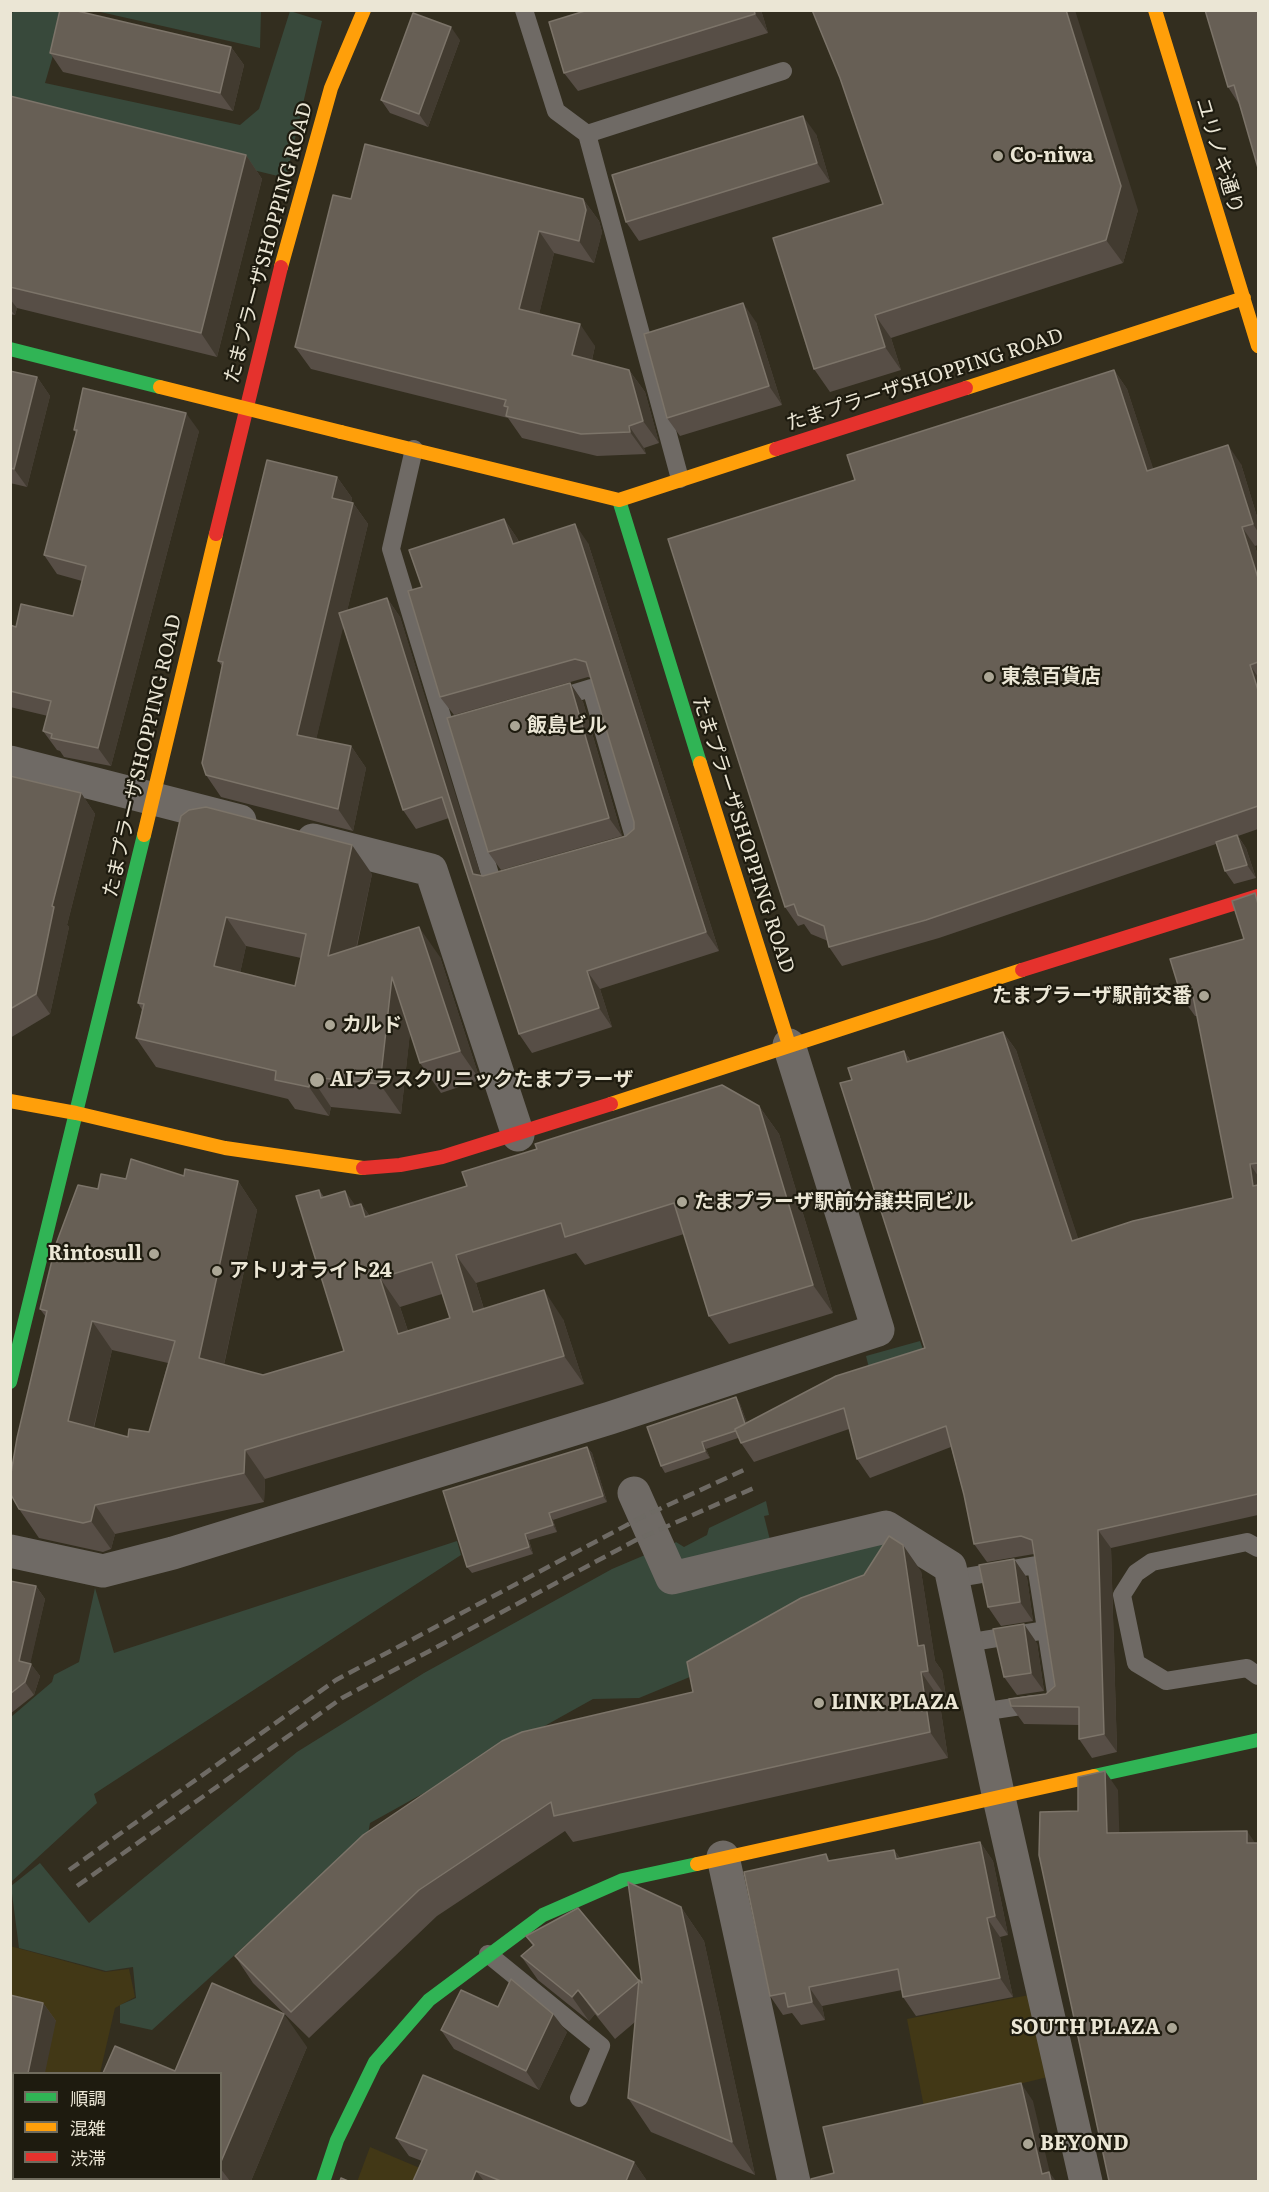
<!DOCTYPE html>
<meta charset="utf-8">
<style>
body{margin:0}
#map{position:relative;width:1269px;height:2192px;overflow:hidden;background:#332e1f;font-family:Literata,"Noto Sans JP",serif}
canvas{display:block}
.frame{position:absolute;inset:0;border:12px solid #ebe6d5;pointer-events:none}
.legend{position:absolute;left:12px;top:2072px;width:210px;height:108px;box-sizing:border-box;background:#1e1b0f;border:2px solid #706c5e;margin:0;padding:8px 10px;list-style:none;font-size:18px;color:#ebe6d5}
.legend li{display:flex;align-items:center;gap:12px;height:30px}
.legend b{width:30px;border:2px solid #706c5e}
</style>
<div id="map">
<canvas width="1269" height="2192"></canvas>
<div class="frame"></div>
<ul class="legend">
<li><b style="height:8px;background:#30b455"></b>順調</li>
<li><b style="height:8px;background:#ff9f0a"></b>混雑</li>
<li><b style="height:8px;background:#e5322d"></b>渋滞</li>
</ul>
</div>
<script>
const context = document.querySelector('canvas').getContext('2d');
context.lineJoin = 'round';
function fill(path, color) {
  context.fillStyle = color;
  context.fill(path, 'evenodd');
}
function poly(rows) {
  const path = new Path2D();
  for (const r of rows) {
    path.moveTo(r[0], r[1]);
    for (let i = 2; i < r.length; i += 2) path.lineTo(r[i], r[i + 1]);
  }
  return path;
}
function stroke(path, color, width, dash) {
  context.strokeStyle = color;
  context.lineWidth = width;
  context.lineCap = dash ? 'butt' : 'round';
  context.setLineDash(dash || []);
  context.stroke(path);
}
function write(font, color, halo, rows, align = 'center') {
  context.font = font + ' Literata,"Noto Sans JP",serif';
  context.lineWidth = 4.5;
  context.setLineDash([]);
  context.textBaseline = 'middle';
  context.strokeStyle = halo;
  context.fillStyle = color;
  for (const [text, x, y, turn = 0] of rows) {
    context.save();
    context.translate(x, y);
    context.rotate((+turn || 0) * Math.PI / 180);
    context.textAlign = isNaN(turn) ? turn : align;
    if (halo) context.strokeText(text, 0, 0);
    context.fillText(text, 0, 0);
    context.restore();
  }
}
fill(poly([
 [10,1946,105,1972,129,1969,135,1997,115,2008,100,2073,14,2074,13,2121,10,2119],
 [1029,1995,1048,2077,924,2107,907,2019],
 [370,2147,434,2174,430,2181,357,2182]
]), '#423816');
fill(poly([
 [17,11,66,11,45,83,240,125,259,109,290,11,322,21,286,178,19,113,11,96,11,13],
 [96,11,261,11,260,48],
 [920,1341,929,1366,873,1384,866,1356],
 [766,1501,769,1515,764,1516,771,1544,679,1564,672,1545,676,1542,684,1547,707,1535,709,1528],
 [885,1534,911,1549,697,1674,639,1698,593,1699,370,1823,368,1834,152,2030,120,2023,120,2005,136,1998,133,1967,106,1971,19,1948,11,1886,40,1863,89,1923,297,1752,424,1673,612,1569,645,1555,666,1585],
 [457,1541,461,1555,94,1794,97,1803,11,1882,11,1717,52,1682,54,1675,79,1662,95,1588,114,1653]
]), '#38493b');
stroke(poly([
 [524,10,556,111,587,134,680,479],
 [587,134,783,71],
 [414,449,391,549,493,884,507,880],
 [555,699,591,688,636,844,626,847],
 [446,729,474,721],
 [1258,1548,1247,1542,1152,1562,1136,1573,1122,1595,1136,1663,1166,1681,1247,1668,1258,1676],
 [953,1579,1036,1565,1056,1693],
 [966,1643,1046,1630],
 [981,1712,1034,1704],
 [488,1954,601,2046,579,2098]
]), '#6f6a65', 18);
stroke(poly([
 [10,762,240,821],
 [313,840,431,870,518,1135],
 [634,1493,672,1578,886,1527,950,1567,999,1798,1086,2182],
 [10,1551,103,1571,173,1553,610,1418,878,1330,789,1045],
 [723,1857,794,2182]
]), '#6f6a65', 33);
stroke(poly([
 [10,349,160,387],
 [619,500,700,763],
 [10,1382,144,835],
 [1094,1776,1258,1740],
 [10,2161,14,2163],
 [323,2182,337,2140,375,2062,429,2000,543,1915,623,1880,697,1864]
]), '#30b455', 14);
stroke(poly([
 [1155,10,1258,346],
 [281,267,331,88,364,10],
 [966,388,1244,298],
 [341,432,619,500,776,449],
 [700,763,789,1045],
 [144,835,216,534],
 [10,1101,76,1113,225,1148,363,1168],
 [611,1104,1022,970],
 [697,1864,1094,1776],
 [50,2178,57,2182]
]), '#ff9f0a', 14);
stroke(poly([
 [776,449,966,388],
 [216,534,281,267],
 [1022,970,1258,896],
 [363,1168,400,1165,442,1157,611,1104]
]), '#e5322d', 14);
stroke(poly([
 [69,1870,336,1680,640,1518,748,1468],
 [77,1886,342,1698,636,1540,754,1488]
]), '#6e6a64', 4.5, [12, 6]);
stroke(poly([
 [160,387,341,432]
]), '#ff9f0a', 14);
fill(poly([
 [761,10,768,33,578,91,564,73],
 [1258,10,1239,104,1228,87],
 [460,40,428,127,390,113,381,100],
 [231,47,244,65,233,111,63,72,50,53],
 [10,96,246,155,262,179,217,357,17,308,15,315,10,314],
 [816,134,830,182,639,241,626,222],
 [351,199,583,199,599,221,602,232,594,263,554,253,539,314,595,346,592,360,629,370,645,392,659,443,644,448,646,454,597,456,522,438,508,418,311,369,295,347],
 [1138,210,1123,263,891,338,901,370,830,392,814,369,773,238],
 [756,322,782,405,680,436,667,418],
 [1114,370,1127,389,1153,469,1241,464,1258,520,1258,545,1255,546,1258,556,1258,829,1238,836,1246,848,1256,878,1234,884,1225,871,1216,844,939,938,842,966,829,947,828,941,811,934,804,924,798,926,785,907,855,480],
 [10,371,37,377,50,396,27,487,10,483],
 [74,430,199,431,111,766,64,757,60,751,57,750,43,731,48,716,10,707,10,625,16,627,73,616,82,581,57,574,44,555,76,433],
 [337,477,352,498,351,503,353,503,368,524,347,611,387,598,400,617,480,876,483,876,626,836,634,829,634,822,591,678,588,677,454,715,440,697,422,587,504,519,517,538,519,542,588,543,719,951,600,989,612,1027,532,1053,519,1034,449,818,416,829,403,810,343,626,316,739,351,746,366,768,353,831,221,797,206,775,222,666,218,661],
 [570,683,583,702,622,836,501,870,488,852],
 [10,776,81,793,95,814,67,925,69,927,50,1014,10,1038],
 [181,816,372,874,357,947,440,957,480,1080,441,1093,420,1063,410,1032,401,1114,331,1107,329,1116,295,1109,288,1099,156,1067,136,1038,142,1010,138,1003],
 [246,946,301,958,295,986,240,973],
 [1258,898,1258,1515,1111,1548,1117,1752,1092,1758,1079,1739,1079,1725,1024,1724,1011,1706,1046,1694,1055,1686,1034,1554,987,1562,974,1544,964,1495,951,1447,870,1478,857,1459,849,1429,754,1462,741,1443,738,1438,706,1449,710,1458,665,1473,661,1466,736,1397,740,1404,747,1423,925,1348,852,1080,904,1051,911,1061,1003,1032,1016,1050,1078,1239,1233,1198,1197,1016,1195,1016,1182,998,1244,939],
 [759,1106,779,1134,833,1313,729,1344,709,1316,684,1234,585,1265,576,1253,476,1283,484,1309,563,1319,584,1384,265,1479,264,1502,115,1534,111,1549,103,1552,39,1538,19,1509,46,1317,40,1309,98,1189,126,1179,184,1176,238,1181,257,1210,224,1365,263,1375,344,1351,319,1190,324,1197,345,1191,355,1206,361,1204,370,1216],
 [442,1294,450,1318,408,1331,400,1307],
 [112,1350,168,1363,149,1432,128,1437,94,1428],
 [587,1447,592,1453,607,1502,553,1520,557,1532,529,1540,533,1554,472,1573,467,1567],
 [1014,1559,1027,1578,1033,1621,1001,1626,988,1607],
 [921,1571,935,1661,942,1671,946,1697,939,1698,948,1758,573,1842,565,1831,437,1916,309,2038,253,1983,235,1956,693,1692],
 [10,1581,36,1586,45,1599,30,1663,40,1676,34,1695,10,1714],
 [1037,1643,1044,1691,1017,1695,1004,1677],
 [980,1842,993,1861,1008,1935,1000,1937,1013,1997,916,2016,903,1997,902,1990,822,2006,825,2020,801,2025,792,2013,783,2015,770,1996,826,1854,830,1861,894,1850,900,1858],
 [681,1907,704,1941,755,2175,651,2132,628,2098,635,2022,615,2039,595,2014,589,2021,538,1980,521,1956,533,1946,526,1936,642,1983],
 [10,1995,43,2003,56,2021,14,2073,14,2093,10,2093],
 [441,2030,567,2032,539,2090,454,2049],
 [307,2047,251,2181,198,2181,191,2178,220,2178,220,2073,175,2071],
 [396,2138,634,2162,647,2181,413,2181,422,2161,409,2156]
]), '#574e46');
fill(poly([
 [754,10,761,10,768,33,755,14],
 [1066,10,1075,10,1138,210,1123,263,1106,240],
 [451,27,460,40,428,127,419,114],
 [231,47,244,65,233,111,220,93],
 [803,116,816,134,830,182,817,163],
 [246,155,262,179,217,357,201,333],
 [583,199,599,221,602,232,594,263,579,241],
 [539,231,554,253,535,331,519,309],
 [10,299,17,308,15,315,10,309],
 [743,303,756,322,782,405,769,386],
 [875,315,891,338,901,370,885,347],
 [580,324,595,346,588,377,572,355],
 [629,370,645,392,659,443,643,421],
 [1114,370,1127,389,1160,489,1147,471],
 [37,377,50,396,27,487,14,469],
 [186,413,199,431,111,766,98,748],
 [629,426,644,448,646,454,630,432],
 [1228,445,1241,464,1258,520,1258,532,1253,524],
 [337,477,352,498,347,519,332,498],
 [353,503,368,524,312,757,297,735],
 [504,519,517,538,526,563,513,544],
 [575,524,588,543,719,951,706,932],
 [1242,527,1255,546,1258,556,1258,578],
 [387,598,400,617,486,892,473,874],
 [1250,665,1258,677,1258,690],
 [570,683,583,702,622,836,609,818],
 [351,746,366,768,353,831,338,809],
 [81,793,95,814,67,925,69,927,50,1014,36,994,52,906],
 [1237,835,1246,848,1256,878,1247,865],
 [352,845,372,874,348,985,328,956],
 [226,917,246,946,235,996,214,966],
 [419,927,440,957,480,1080,460,1051],
 [587,971,600,989,612,1027,599,1008],
 [392,977,413,1006,401,1114,380,1084],
 [1003,1032,1016,1050,1085,1259,1072,1241],
 [904,1051,916,1069,907,1062],
 [311,1077,331,1107,329,1116,309,1087],
 [759,1106,779,1134,833,1313,813,1285],
 [1250,1164,1258,1176,1258,1193,1253,1186],
 [238,1181,257,1210,219,1387,199,1358],
 [345,1191,365,1219,350,1207],
 [361,1204,381,1232,365,1217],
 [456,1255,476,1283,493,1340,473,1312],
 [380,1278,400,1307,418,1362,398,1334],
 [544,1290,563,1319,584,1384,564,1356],
 [92,1321,112,1350,88,1450,68,1421],
 [736,1397,740,1404,751,1433,746,1427],
 [702,1442,706,1449,710,1458,705,1451],
 [587,1447,592,1453,607,1502,603,1496],
 [245,1450,265,1479,264,1502,244,1473],
 [95,1505,115,1534,111,1549,91,1521],
 [549,1513,553,1520,557,1532,553,1525],
 [1098,1530,1111,1548,1117,1752,1104,1734],
 [525,1534,529,1540,533,1554,529,1547],
 [903,1545,921,1571,935,1661,942,1671,946,1697,928,1671,918,1646],
 [1014,1559,1027,1578,1033,1621,1020,1602],
 [36,1586,45,1599,28,1674,19,1661],
 [1024,1624,1037,1643,1044,1691,1031,1673],
 [31,1664,40,1676,34,1695,25,1682],
 [921,1672,939,1698,948,1758,930,1732],
 [1105,1771,1118,1790,1120,1852,1107,1833],
 [1247,1831,1258,1847,1247,1843],
 [980,1842,993,1861,1008,1935,995,1916],
 [894,1850,907,1868,896,1859],
 [681,1907,704,1941,755,2175,732,2142],
 [987,1918,1000,1937,1013,1997,1000,1978],
 [809,1987,822,2006,825,2020,812,2002],
 [578,1990,595,2014,589,2021,572,1997],
 [43,2003,56,2021,45,2073,28,2073],
 [284,2014,307,2047,251,2181,230,2181,220,2168,220,2164],
 [553,2014,567,2032,539,2090,526,2071],
 [1021,2083,1033,2101,1050,2173,1056,2181,1047,2181,1042,2174],
 [634,2162,647,2181,626,2181],
 [476,2171,484,2181,472,2181]
]), '#423b30');
const building = poly([
 [60,10,73,10,231,47,220,93,50,53,60,10],
 [588,10,754,10,755,14,564,73,549,22,588,10],
 [812,10,1066,10,1121,186,1106,240,875,315,885,347,814,369,773,238,883,204,840,78,812,10],
 [1205,10,1258,10,1258,168,1234,85,1228,87,1205,10],
 [413,13,451,27,419,114,381,100,413,13],
 [10,96,246,155,201,333,10,287,10,96],
 [803,116,817,163,626,222,612,175,803,116],
 [365,144,583,199,586,210,579,241,539,231,519,309,580,324,572,355,629,370,643,421,629,426,630,432,581,434,506,416,508,407,504,406,506,400,295,347,333,195,351,199,365,144],
 [743,303,769,386,667,418,644,334,743,303],
 [1114,370,1147,471,1228,445,1253,524,1242,527,1258,578,1258,662,1250,665,1258,690,1258,806,926,920,829,947,824,926,798,915,794,904,785,907,668,539,855,480,847,455,1114,370],
 [10,371,37,377,14,469,10,468,10,371],
 [83,388,186,413,98,748,51,738,52,734,43,731,51,701,10,691,10,625,16,627,21,604,73,616,86,566,44,555,77,430,74,430,83,388],
 [267,460,337,477,332,498,353,503,297,735,351,746,338,809,206,775,202,763,223,662,218,661,267,460],
 [504,519,513,544,575,524,706,932,587,971,599,1008,519,1034,442,797,403,810,339,613,387,598,473,874,483,876,626,836,634,829,634,822,586,662,575,659,440,697,408,591,422,587,409,550,504,519],
 [570,683,609,818,488,852,447,718,570,683],
 [10,776,81,793,52,906,54,907,36,994,10,1009,10,776],
 [206,807,352,845,328,956,419,927,460,1051,420,1063,392,977,380,1084,311,1077,309,1087,275,1080,276,1071,136,1038,144,1004,138,1003,181,816,189,810,206,807],
 [226,917,306,934,295,986,214,966,226,917],
 [1237,835,1247,865,1225,871,1216,842,1237,835],
 [1255,893,1258,904,1258,1163,1250,1164,1253,1186,1258,1185,1258,1494,1098,1530,1104,1734,1079,1739,1079,1707,1011,1706,1009,1699,1046,1694,1055,1686,1032,1540,1021,1536,974,1544,964,1495,946,1426,857,1459,844,1408,741,1443,735,1429,836,1376,925,1348,840,1083,852,1080,848,1068,904,1051,907,1062,1003,1032,1072,1241,1133,1221,1233,1198,1193,996,1182,998,1170,959,1244,939,1232,901,1255,893],
 [722,1085,759,1106,813,1285,709,1316,674,1203,565,1237,561,1223,456,1255,473,1312,544,1290,564,1356,245,1450,244,1473,95,1505,91,1521,83,1523,19,1509,10,1493,10,1479,17,1438,47,1311,40,1309,56,1244,78,1185,98,1189,101,1174,126,1179,131,1159,184,1176,185,1169,238,1181,199,1358,263,1375,344,1351,296,1196,319,1190,321,1198,345,1191,350,1207,361,1204,365,1217,467,1186,462,1172,537,1149,535,1144,722,1085],
 [432,1262,450,1318,398,1334,380,1278,432,1262],
 [92,1321,175,1341,149,1432,129,1429,128,1437,68,1421,92,1321],
 [736,1397,745,1424,735,1429,735,1431,702,1442,705,1451,661,1466,647,1427,736,1397],
 [587,1447,603,1496,549,1513,553,1525,525,1534,529,1547,467,1567,443,1491,587,1447],
 [889,1536,903,1545,918,1646,924,1645,928,1671,921,1672,930,1732,554,1816,551,1802,419,1890,291,2012,235,1956,363,1835,502,1741,522,1732,693,1692,687,1662,801,1598,864,1575,889,1536],
 [1014,1559,1020,1602,988,1607,979,1565,1014,1559],
 [10,1581,36,1586,19,1661,31,1664,25,1682,10,1694,10,1581],
 [1024,1624,1031,1673,1004,1677,993,1629,1024,1624],
 [1105,1771,1107,1833,1247,1831,1247,1843,1258,1843,1258,2181,1109,2181,1039,1855,1040,1812,1078,1811,1078,1777,1105,1771],
 [980,1842,995,1916,987,1918,1000,1978,903,1997,898,1969,809,1987,812,2002,788,2007,785,1993,770,1996,744,1872,826,1854,828,1861,894,1850,896,1859,980,1842],
 [628,1882,681,1907,732,2142,628,2098,639,1980,642,1983,628,1882],
 [578,1908,639,1981,598,2015,578,1990,572,1997,521,1956,534,1945,526,1936,578,1908],
 [511,1979,553,2014,526,2071,441,2030,461,1990,498,2007,511,1979],
 [212,1983,284,2014,220,2164,220,2073,103,2073,115,2046,175,2071,212,1983],
 [10,1995,43,2003,28,2073,14,2073,14,2078,10,2077,10,1995],
 [423,2075,634,2162,626,2181,501,2181,476,2171,472,2181,413,2181,427,2150,396,2138,423,2075],
 [1021,2083,1042,2174,1049,2172,1051,2181,811,2181,811,2179,834,2173,823,2127,1021,2083],
 [341,2178,348,2181,340,2181,341,2178]
]);
fill(building, '#675f55');
stroke(building, '#7c7469', 1.5);
for (const [x, y, r, color] of [
 [998,156,6,"#aba695"],
 [989,677,6,"#aba695"],
 [515,726,6,"#aba695"],
 [1204,996,6,"#aba695"],
 [330,1025,6,"#aba695"],
 [317,1080,8,"#aba695"],
 [682,1202,6,"#aba695"],
 [154,1254,6,"#aba695"],
 [217,1271,6,"#aba695"],
 [819,1703,6,"#aba695"],
 [1172,2028,6,"#aba695"],
 [1028,2144,6,"#aba695"]
]) {
  const dot = new Path2D();
  dot.arc(x, y, r, 0, 2 * Math.PI);
  context.fillStyle = color;
  context.fill(dot);
  stroke(dot, '#1e1b0f', 2);
}
write('bold 20px', '#ebe6d5', '#1e1b0f', [
 ["Co-niwa",1010,156],
 ["東急百貨店",1001,677],
 ["飯島ビル",527,726],
 ["たまプラーザ駅前交番",1192,996,"right"],
 ["カルド",342,1025],
 ["AIプラスクリニックたまプラーザ",330,1080],
 ["たまプラーザ駅前分譲共同ビル",694,1202],
 ["Rintosull",142,1254,"right"],
 ["アトリオライト24",229,1271],
 ["LINK PLAZA",831,1703],
 ["SOUTH PLAZA",1160,2028,"right"],
 ["BEYOND",1040,2144]
], 'left');
write('20px', '#ebe6d5', '#1e1b0f', [
 ["ユリノキ通り",1219,156,73],
 ["たまプラーザSHOPPING ROAD",269,243,-75],
 ["たまプラーザSHOPPING ROAD",925,380,-18],
 ["たまプラーザSHOPPING ROAD",143,756,-77],
 ["たまプラーザSHOPPING ROAD",743,835,72]
]);
</script>
